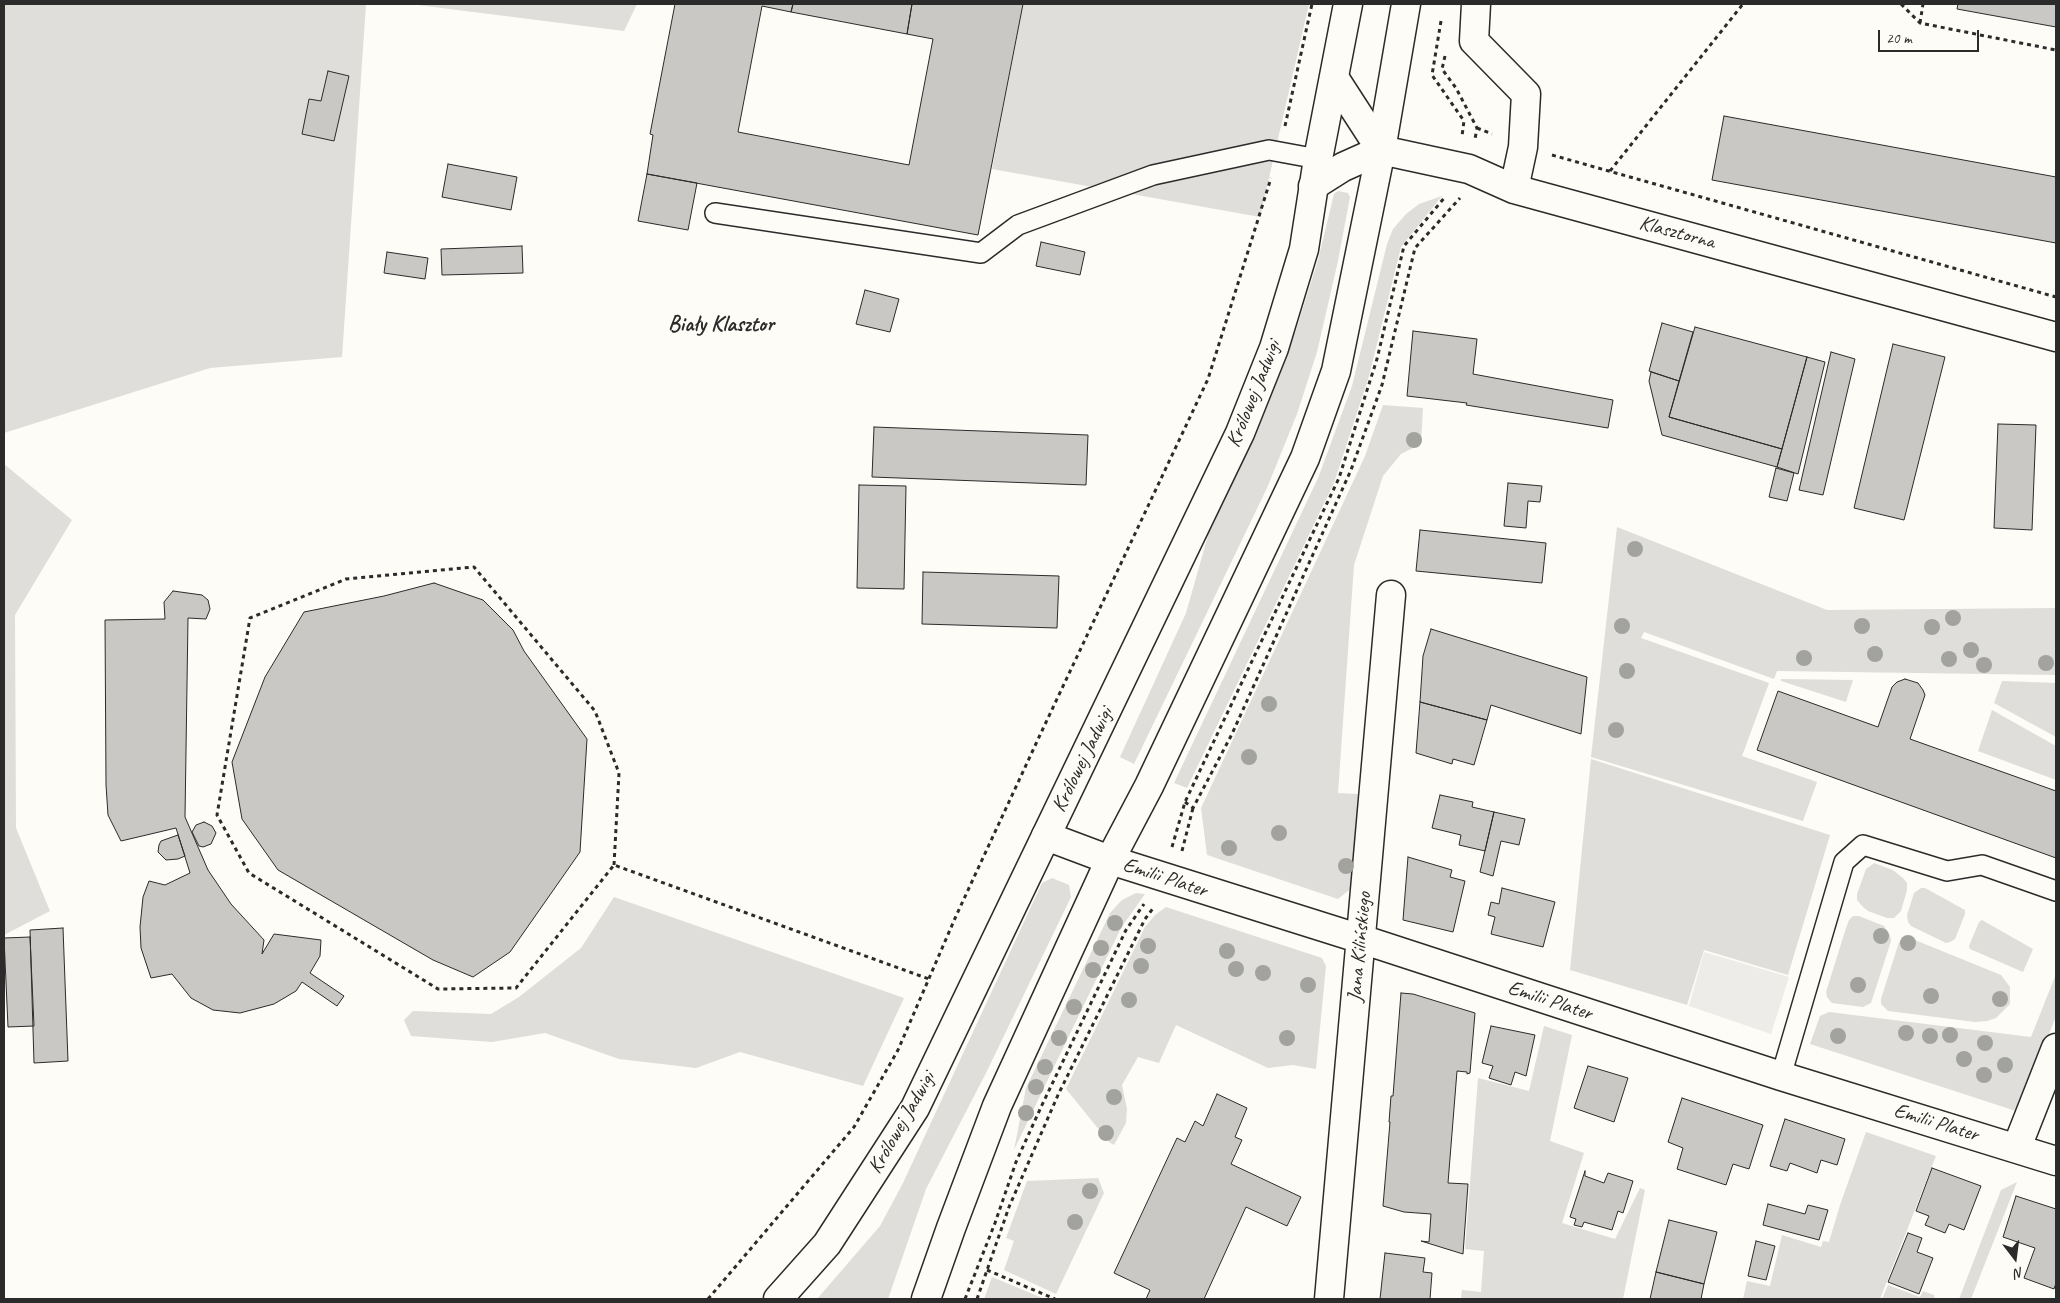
<!DOCTYPE html>
<meta charset="utf-8">
<style>
body{margin:0}
#map{position:relative;width:2060px;height:1303px;overflow:hidden;background:#fdfcf7;font-family:Caveat,sans-serif}
canvas{display:block}
.frame{position:absolute;inset:0;border:5px solid #2b2b2b;pointer-events:none}
.north{position:absolute;left:1990px;top:1233px;width:50px;height:50px;-webkit-text-stroke:4px #fdfcf7;paint-order:stroke;rotate:165deg;font-size:14px;font-weight:700;line-height:20px;text-align:center;color:#2b2b2b}
.north::after{content:'';display:block;margin:auto;width:18px;height:22px;background:#2b2b2b;clip-path:polygon(50% 0,100% 100%,50% 72%,0 100%)}
.scale{position:absolute;left:1878px;top:30px;width:101px;height:22px;box-sizing:border-box;border:2px solid #2b2b2b;border-top:0;padding-left:6px;font-size:15px;line-height:18px;white-space:nowrap;color:#2b2b2b;-webkit-text-stroke:4px #fdfcf7;paint-order:stroke}
</style>
<div id="map">
<canvas width="2060" height="1303"></canvas>
<div class="frame"></div>
<div class="north">N</div>
<div class="scale">20 m</div>
</div>
<script>
const context = document.querySelector('canvas').getContext('2d');
context.lineJoin = 'round';
function fill(path, color) {
  context.fillStyle = color;
  context.fill(path, 'evenodd');
}
function poly(rows) {
  const path = new Path2D();
  for (const r of rows) {
    path.moveTo(r[0], r[1]);
    for (let i = 2; i < r.length; i += 2) path.lineTo(r[i], r[i + 1]);
  }
  return path;
}
function stroke(path, color, width, dash) {
  context.strokeStyle = color;
  context.lineWidth = width;
  context.lineCap = dash ? 'butt' : 'round';
  context.setLineDash(dash || []);
  context.stroke(path);
}
function write(font, color, halo, rows, align = 'center') {
  context.font = font + ' Caveat,sans-serif';
  context.lineWidth = 4;
  context.setLineDash([]);
  context.textBaseline = 'middle';
  context.strokeStyle = halo;
  context.fillStyle = color;
  for (const [text, x, y, turn = 0] of rows) {
    context.save();
    context.translate(x, y);
    context.rotate((+turn || 0) * Math.PI / 180);
    context.textAlign = isNaN(turn) ? turn : align;
    if (halo) context.strokeText(text, 0, 0);
    context.fillText(text, 0, 0);
    context.restore();
  }
}
fill(poly([
 [1704,952,1789,977,1771,1034,1689,1006]
]), '#edece8');
fill(poly([
 [4,4,366,4,342,357,210,368,4,433],
 [410,4,637,4,624,31],
 [1023,4,1309,4,1260,217,992,169],
 [1338,191,1348,193,1350,197,1338,261,1317,352,1297,414,1267,488,1134,764,1120,757,1186,613,1209,532,1269,400,1296,330,1318,260,1334,194],
 [1442,196,1401,247,1369,376,1334,483,1187,788,1174,783,1318,478,1352,386,1387,244,1393,229,1406,214,1419,204],
 [1383,405,1423,408,1421,444,1401,454,1383,476,1354,565,1338,793,1359,794,1353,887,1338,899,1207,855,1201,808,1365,456],
 [4,464,72,520,15,615,16,828,50,911,4,935],
 [1617,527,1827,610,2056,608,2056,675,1777,671,1774,679,1644,632,1641,638,1769,683,1742,756,1817,782,1803,821,1591,757],
 [1781,679,1853,680,1846,702,1781,681],
 [2002,681,2056,683,2056,737,1994,703],
 [1992,710,2056,746,2056,780,1978,751],
 [1591,759,1830,835,1788,975,1704,950,1687,1005,1570,970],
 [1874,863,1893,870,1904,879,1907,883,1907,890,1901,911,1894,918,1887,918,1868,911,1863,907,1857,900,1857,894,1866,869],
 [1052,878,1069,885,1071,897,986,1073,926,1189,888,1299,817,1299,880,1226,903,1183,1042,883],
 [1921,888,1925,888,1965,910,1965,914,1955,939,1950,942,1946,943,1911,926,1908,922,1907,915,1914,893],
 [1136,893,1145,894,1121,928,1014,1150,1026,1088,1110,913,1122,900],
 [614,897,904,998,863,1086,740,1052,696,1068,619,1059,545,1033,492,1042,411,1036,404,1020,413,1011,491,1014,519,997,581,948],
 [1166,907,1322,958,1326,966,1316,1069,1293,1065,1268,1068,1176,1025,1159,1063,1138,1057,1122,1085,1127,1109,1126,1123,1114,1145,1109,1142,1066,1089,1145,927,1155,915],
 [1853,916,1859,916,1884,926,1890,935,1891,941,1871,1003,1863,1007,1832,1003,1827,997,1826,992,1846,928,1849,920],
 [1982,920,2033,949,2023,972,1970,949,1969,946,1979,922],
 [1910,938,2001,975,2010,987,2010,1004,1996,1018,1987,1021,1975,1022,1888,1011,1881,1004,1881,999,1899,942],
 [2056,974,2056,1016,2019,1112,1810,1044,1820,1016,1829,1012,2031,1037],
 [1544,1026,1572,1035,1550,1141,1584,1153,1562,1223,1615,1239,1640,1188,1645,1190,1623,1299,1461,1299,1462,1290,1481,1292,1484,1251,1465,1249,1478,1078,1529,1091],
 [1866,1132,1936,1156,1880,1299,1743,1299,1747,1281,1770,1286,1782,1235,1821,1247,1823,1241,1829,1242,1840,1205],
 [1098,1178,1104,1193,1056,1294,1004,1270,1014,1241,1006,1238,1027,1181],
 [2017,1182,1971,1299,1959,1299,2001,1190],
 [992,1277,1045,1299,984,1299],
 [1888,1285,1920,1297,1923,1291,1934,1295,1935,1299,1882,1299]
]), '#dfdeda');
const building = poly([
 [675,4,793,4,791,12,762,6,738,132,909,165,933,39,907,34,912,4,1023,4,978,235,647,174,653,135,650,134,675,4],
 [793,4,912,4,907,34,791,12,793,4],
 [1958,4,2056,4,2056,27,1957,9,1958,4],
 [328,71,349,76,334,141,302,134,309,99,321,101,328,71],
 [1724,116,2056,177,2056,243,1712,180,1724,116],
 [448,164,517,177,511,210,442,197,448,164],
 [647,174,697,183,688,230,638,221,647,174],
 [1041,242,1085,252,1080,275,1036,266,1041,242],
 [522,246,523,273,442,275,441,249,522,246],
 [387,252,428,258,425,279,384,273,387,252],
 [865,290,899,299,890,332,856,324,865,290],
 [1662,323,1693,332,1679,381,1649,371,1662,323],
 [1695,327,1807,357,1782,449,1669,417,1695,327],
 [1413,331,1477,339,1473,374,1613,400,1608,428,1466,405,1467,403,1407,396,1413,331],
 [1893,344,1945,357,1904,520,1854,508,1893,344],
 [1831,352,1855,359,1823,495,1799,490,1831,352],
 [1807,357,1825,362,1798,474,1777,467,1807,357],
 [1651,372,1679,381,1669,417,1782,449,1777,467,1662,435,1649,381,1651,372],
 [1998,424,2036,425,2032,530,1994,528,1998,424],
 [874,427,1088,435,1086,485,872,477,874,427],
 [1776,468,1794,473,1787,501,1769,497,1776,468],
 [1508,483,1542,486,1540,502,1528,501,1526,528,1504,526,1508,483],
 [859,485,906,486,904,589,857,588,859,485],
 [1420,530,1546,543,1542,583,1416,571,1420,530],
 [923,572,1059,576,1057,628,922,624,923,572],
 [434,583,483,600,513,630,524,651,587,739,580,852,510,952,473,977,433,960,278,870,242,819,232,762,265,677,304,612,384,596,434,583],
 [173,591,202,595,208,600,210,609,206,619,188,618,185,817,208,870,231,904,264,940,262,954,274,934,321,940,320,956,310,973,344,996,337,1006,302,982,296,991,274,1004,240,1013,213,1010,191,998,172,974,151,978,141,948,140,927,143,897,149,881,165,885,190,873,176,828,121,841,108,815,106,785,105,620,165,619,164,602,173,591],
 [1431,629,1587,677,1581,734,1491,705,1487,720,1420,702,1423,656,1431,629],
 [1905,679,1918,683,1923,690,1925,695,1910,739,2056,791,2056,858,1757,750,1778,691,1878,727,1892,687,1897,682,1905,679],
 [1420,702,1487,720,1474,765,1453,759,1452,764,1416,753,1420,702],
 [1440,795,1473,802,1472,807,1494,812,1485,851,1459,845,1461,835,1432,828,1440,795],
 [1494,812,1525,819,1519,845,1501,841,1493,876,1480,872,1494,812],
 [204,822,212,826,216,833,211,844,203,847,199,846,192,832,196,825,204,822],
 [178,835,185,856,178,859,166,860,158,852,159,845,161,841,178,835],
 [1408,857,1452,870,1450,877,1465,881,1453,932,1403,920,1408,857],
 [1502,888,1555,902,1543,947,1491,934,1495,917,1488,915,1491,902,1499,904,1502,888],
 [63,928,68,1061,34,1063,30,930,63,928],
 [30,937,34,1026,8,1027,4,938,30,937],
 [1401,993,1413,994,1475,1013,1470,1073,1467,1074,1467,1072,1457,1071,1448,1183,1468,1184,1463,1254,1421,1241,1429,1242,1431,1214,1404,1212,1383,1206,1390,1122,1389,1122,1391,1096,1393,1096,1401,993],
 [1491,1026,1535,1035,1526,1076,1515,1072,1511,1085,1489,1078,1493,1066,1482,1063,1491,1026],
 [1588,1066,1628,1078,1614,1122,1574,1108,1588,1066],
 [1217,1094,1247,1108,1235,1137,1242,1140,1231,1164,1301,1197,1287,1226,1246,1207,1204,1299,1146,1299,1150,1290,1114,1273,1177,1138,1185,1142,1195,1121,1203,1126,1217,1094],
 [1682,1098,1763,1125,1749,1169,1733,1164,1726,1185,1677,1169,1683,1148,1668,1142,1682,1098],
 [1785,1119,1845,1139,1837,1165,1821,1160,1817,1173,1790,1163,1787,1171,1770,1166,1785,1119],
 [1932,1168,1981,1186,1964,1230,1949,1224,1945,1233,1925,1225,1929,1216,1916,1211,1932,1168],
 [1585,1171,1585,1176,1604,1183,1608,1173,1633,1181,1623,1213,1618,1211,1612,1230,1584,1222,1582,1227,1574,1225,1576,1219,1570,1217,1585,1171],
 [2016,1196,2056,1209,2056,1283,2054,1289,2024,1278,2035,1248,2003,1237,2016,1196],
 [1768,1204,1805,1214,1808,1205,1828,1210,1819,1240,1763,1225,1768,1204],
 [1669,1220,1717,1232,1704,1284,1656,1272,1669,1220],
 [1908,1233,1922,1238,1917,1252,1933,1258,1919,1294,1888,1282,1908,1233],
 [1756,1241,1775,1246,1766,1280,1748,1276,1756,1241],
 [1385,1253,1425,1258,1423,1272,1432,1273,1430,1299,1380,1299,1385,1253],
 [1656,1272,1704,1284,1701,1299,1650,1299,1656,1272]
]);
fill(building, '#c9c8c4');
stroke(building, '#2b2b2b', 1);
const lane = poly([
 [715,213,981,253,1018,225,1153,175,1269,150,1318,159],
 [1781,1076,1844,862,1863,845,1947,871,1982,865,2056,891]
]);
const street = poly([
 [1476,4,1474,41,1526,94,1523,147,1514,189],
 [1335,79,1381,150,1469,169,1514,189,2056,337],
 [1313,186,1343,167,1381,150],
 [1046,836,1110,860,1361,939,1781,1076,2056,1161],
 [2017,1147,2056,1048],
 [1329,1299,1391,595]
]);
const secondary = poly([
 [778,1299,827,1244,915,1108,1240,433,1274,348,1304,249,1318,159,1348,4],
 [926,1299,951,1228,997,1106,1110,860,1149,786,1305,458,1336,371,1381,150,1406,4]
]);
stroke(lane, '#2b2b2b', 22);
stroke(street, '#2b2b2b', 31);
stroke(secondary, '#2b2b2b', 31);
stroke(poly([
 [1901,4,1920,23,2056,50],
 [1441,21,1432,75,1464,121,1462,136],
 [1920,23,1923,4],
 [1445,56,1442,69,1456,88,1477,128,1475,139],
 [1285,126,1312,4],
 [1477,128,1492,134],
 [1552,155,2056,297],
 [1610,171,1743,4],
 [1185,802,1193,808,1232,734,1351,470,1382,385,1415,248,1460,198],
 [1172,847,1185,802,1339,478,1377,359,1404,246,1445,197],
 [1182,851,1193,808],
 [614,865,619,773,595,711,474,567,346,579,250,618,217,815,249,873,438,989,516,988,614,865,929,979],
 [987,1270,1055,1299],
 [708,1299,854,1127,898,1050,956,916,1040,735,1208,379,1271,178],
 [965,1299,995,1223,1016,1162,1042,1105,1126,930,1144,904],
 [977,1299,1009,1207,1058,1095,1145,919,1154,907]
]), '#2b2b2b', 3, [4, 4]);
stroke(lane, '#fdfcf7', 19);
stroke(street, '#fdfcf7', 28);
stroke(secondary, '#fdfcf7', 28);
context.fillStyle = '#a2a29f';
for (const [x, y] of [
 [1414,440],
 [1635,549],
 [1953,618],
 [1622,626],
 [1862,626],
 [1932,627],
 [1971,650],
 [1875,654],
 [1804,658],
 [1949,659],
 [2046,663],
 [1984,665],
 [1627,671],
 [1269,704],
 [1616,730],
 [1249,757],
 [1279,833],
 [1229,848],
 [1346,866],
 [1115,923],
 [1881,936],
 [1908,943],
 [1148,946],
 [1101,948],
 [1227,951],
 [1141,966],
 [1236,969],
 [1093,970],
 [1263,973],
 [1308,985],
 [1858,985],
 [1931,996],
 [2000,999],
 [1129,1000],
 [1074,1007],
 [1906,1033],
 [1950,1035],
 [1838,1036],
 [1930,1036],
 [1059,1038],
 [1287,1038],
 [1985,1043],
 [1964,1059],
 [2005,1065],
 [1045,1067],
 [1984,1075],
 [1036,1087],
 [1114,1097],
 [1026,1113],
 [1106,1133],
 [1090,1191],
 [1075,1222]
]) {
  context.beginPath();
  context.arc(x, y, 8, 0, 2 * Math.PI);
  context.fill();
}
write('21px', '#2b2b2b', '#fdfcf7', [
 ["Klasztorna",1677,233,15],
 ["Królowej Jadwigi",1254,394,-68],
 ["Królowej Jadwigi",1083,760,-64],
 ["Emilii Plater",1165,878,18],
 ["Jana Kilińskiego",1360,947,-85],
 ["Emilii Plater",1550,1001,18],
 ["Królowej Jadwigi",902,1123,-60],
 ["Emilii Plater",1936,1123,17]
]);
write('bold 22px', '#2b2b2b', '#fdfcf7', [
 ["Biały Klasztor",721,325]
]);
</script>
